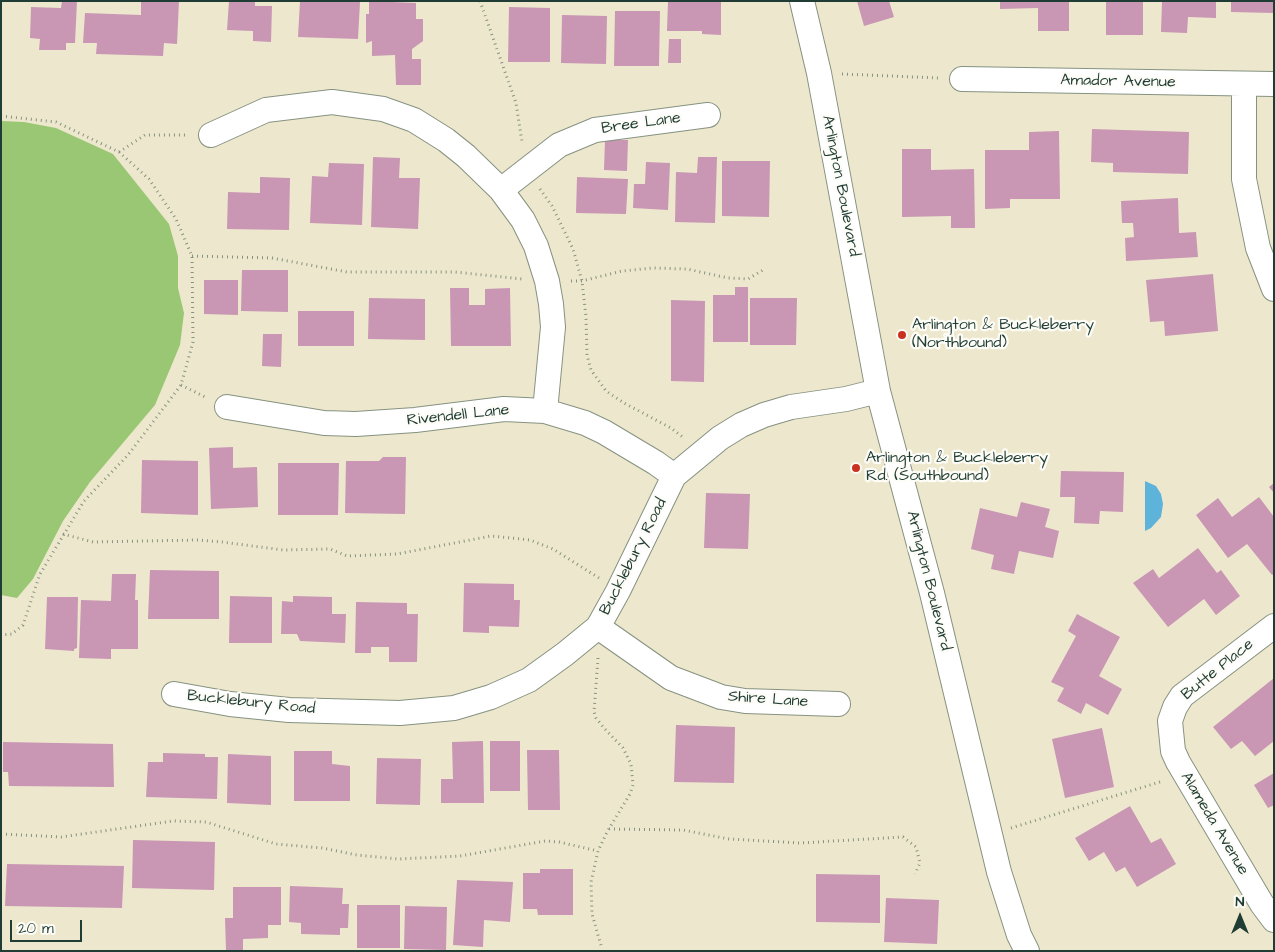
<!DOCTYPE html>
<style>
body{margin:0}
#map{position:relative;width:1275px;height:952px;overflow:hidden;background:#ede8cd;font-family:"Architects Daughter",sans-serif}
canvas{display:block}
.frame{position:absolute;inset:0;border:2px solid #1f3d34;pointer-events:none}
.north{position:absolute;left:1215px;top:892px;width:50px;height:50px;-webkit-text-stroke:4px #fdfcf7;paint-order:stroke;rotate:0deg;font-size:14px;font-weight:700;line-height:20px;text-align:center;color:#1f3d34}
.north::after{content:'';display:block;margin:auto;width:18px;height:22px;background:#1f3d34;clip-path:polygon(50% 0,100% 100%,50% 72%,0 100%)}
.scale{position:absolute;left:10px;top:920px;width:72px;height:22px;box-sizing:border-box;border:2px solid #1f3d34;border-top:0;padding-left:6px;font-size:15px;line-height:18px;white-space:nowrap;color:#1f3d34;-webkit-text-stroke:4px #fdfcf7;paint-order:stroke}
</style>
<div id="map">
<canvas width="1275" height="952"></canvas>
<div class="frame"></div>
<div class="north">N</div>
<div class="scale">20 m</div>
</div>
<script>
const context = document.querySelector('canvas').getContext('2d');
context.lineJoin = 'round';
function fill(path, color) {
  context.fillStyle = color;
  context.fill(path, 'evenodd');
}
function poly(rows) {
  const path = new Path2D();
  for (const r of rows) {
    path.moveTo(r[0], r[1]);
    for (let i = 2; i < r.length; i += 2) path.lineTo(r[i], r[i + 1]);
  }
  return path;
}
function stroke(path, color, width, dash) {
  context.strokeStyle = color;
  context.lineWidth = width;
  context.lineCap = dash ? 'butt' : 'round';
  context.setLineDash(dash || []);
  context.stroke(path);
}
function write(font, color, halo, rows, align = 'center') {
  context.font = font + ' "Architects Daughter",sans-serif';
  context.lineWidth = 4.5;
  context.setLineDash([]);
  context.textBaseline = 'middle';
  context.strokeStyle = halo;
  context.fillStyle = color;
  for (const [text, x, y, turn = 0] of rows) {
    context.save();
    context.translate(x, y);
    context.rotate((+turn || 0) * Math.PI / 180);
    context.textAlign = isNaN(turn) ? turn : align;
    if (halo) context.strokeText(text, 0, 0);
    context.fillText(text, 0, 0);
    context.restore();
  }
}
fill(poly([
 [1,121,24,122,56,128,113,154,169,224,178,256,178,288,184,313,180,345,155,405,90,482,63,521,33,579,17,598,1,595]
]), '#9ac774');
fill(poly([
 [1145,481,1156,486,1161,494,1163,504,1161,517,1151,528,1145,531]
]), '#5eb3da');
fill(poly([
 [62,1,77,1,75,43,66,43,66,50,39,50,40,39,30,38,31,7,61,8],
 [141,1,179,1,177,44,164,43,163,56,96,54,97,43,83,43,85,13,141,15],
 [229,1,255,1,255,6,272,6,271,42,253,41,253,31,227,30],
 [300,1,360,2,358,39,298,37],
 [369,1,416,3,416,19,423,19,423,41,412,49,412,59,421,59,421,85,396,85,395,55,372,56,372,41,366,43,366,14,369,14],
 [668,1,721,1,721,35,702,34,702,31,667,31],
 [857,1,889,1,894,17,864,26],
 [1000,1,1069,1,1069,31,1038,31,1038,8,1000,9],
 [1106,1,1143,1,1143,35,1106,35],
 [1162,1,1216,1,1216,18,1188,17,1187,33,1161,32],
 [1231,1,1274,1,1274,13,1231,12],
 [509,7,550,8,550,62,508,62],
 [615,11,660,11,659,66,614,66],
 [562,15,607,16,606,64,561,63],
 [669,39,681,39,681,63,668,63],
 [1092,129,1189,132,1188,174,1113,172,1113,163,1091,162],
 [1059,131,1060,199,1010,199,1010,208,985,209,985,150,1029,150,1029,132],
 [605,140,628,140,627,171,604,170],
 [902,149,931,149,931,170,974,169,975,228,951,228,951,216,902,217],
 [373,157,400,158,399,178,420,178,418,229,371,227],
 [698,157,717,157,715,223,675,222,676,172,697,173],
 [722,161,770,161,769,217,722,216],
 [646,162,670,163,668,210,633,208,634,184,645,184],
 [329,163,364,164,362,225,310,223,312,176,328,177],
 [260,177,290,178,289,230,227,229,228,192,260,193],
 [577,177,628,179,626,214,576,213],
 [1178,198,1179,233,1196,232,1198,257,1126,261,1125,238,1134,237,1133,223,1122,223,1121,201],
 [242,270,288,270,288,312,241,311],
 [1213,274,1218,331,1165,336,1164,321,1150,322,1146,280],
 [204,280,238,280,238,315,204,314],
 [735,287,748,287,748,342,713,342,713,295,735,295],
 [450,288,469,288,469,305,485,305,485,289,510,288,511,346,451,346],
 [369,298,425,299,425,340,368,339],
 [750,298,797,298,796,345,750,345],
 [671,300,705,301,704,382,671,381],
 [298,311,354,311,354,346,298,346],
 [263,334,282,334,281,367,262,366],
 [233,447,233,468,257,467,258,507,211,509,209,448],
 [383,457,406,457,405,514,345,513,346,461,379,461],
 [142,460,198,461,198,515,141,513],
 [278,463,339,463,338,515,278,515],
 [1061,471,1124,472,1123,512,1100,511,1099,524,1074,523,1075,497,1060,497],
 [1274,483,1274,493,1269,487],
 [706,493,750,494,748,549,704,548],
 [1259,497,1274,517,1274,574,1272,575,1247,544,1228,558,1196,515,1218,498,1232,517],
 [1021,502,1050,509,1045,527,1059,531,1053,558,1019,551,1014,574,991,569,994,555,971,549,980,508,1017,517],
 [1198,548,1217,573,1221,570,1240,596,1216,615,1204,599,1168,627,1133,583,1153,569,1159,578],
 [150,570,219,571,219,619,148,619],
 [112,574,136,574,135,600,138,600,138,649,111,649,111,659,79,658,81,600,111,601],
 [464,583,514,584,514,600,520,600,519,627,489,626,489,633,463,632],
 [230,596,272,597,272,643,229,643],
 [293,596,332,597,332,614,346,614,345,643,300,641,297,634,281,634,282,601,293,602],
 [47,597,78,597,77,648,74,649,74,651,45,649],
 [356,602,407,603,407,614,418,614,417,662,389,662,389,647,371,647,371,653,355,653],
 [1077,614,1120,637,1099,676,1122,689,1108,715,1086,703,1081,714,1057,701,1064,688,1051,682,1076,636,1068,631],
 [1274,678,1274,741,1255,756,1242,741,1231,749,1213,727],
 [676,725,735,727,734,783,674,782],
 [1102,728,1114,787,1065,798,1052,739],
 [483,741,484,803,441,803,441,779,453,779,452,742],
 [490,741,520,741,520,791,490,791],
 [3,742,113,744,114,787,9,786,8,772,3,772],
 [527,750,559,750,560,810,528,810],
 [294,751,332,751,332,764,350,766,350,801,294,801],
 [163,753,205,754,205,757,218,757,217,799,146,797,148,762,163,762],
 [228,754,271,756,271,805,227,803],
 [377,758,421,759,420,805,376,804],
 [1274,773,1274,805,1268,808,1254,785],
 [1130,806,1151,843,1161,838,1176,864,1137,887,1125,867,1116,872,1104,852,1089,861,1075,838],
 [133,840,215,842,214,890,132,888],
 [7,864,124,866,122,908,5,906],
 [540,869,573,869,573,915,538,915,537,909,523,909,523,873,540,873],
 [816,874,880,875,880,923,816,922],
 [457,880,513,882,510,922,484,920,483,947,453,945],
 [290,886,343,888,342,904,349,904,348,928,340,928,340,935,301,934,301,923,289,922],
 [233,887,281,887,281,925,268,925,268,938,243,939,243,950,226,950,225,918,233,918],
 [886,898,939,900,937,944,884,942],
 [357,905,400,905,400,948,357,948],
 [405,906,447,907,446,950,404,949]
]), '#c996b4');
const minor = poly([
 [802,1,819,73,878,391,932,593,999,872,1019,935,1027,951],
 [962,79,1274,84],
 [1244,84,1244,179,1258,248,1274,289],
 [211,135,266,110,332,102,383,109,414,120,446,140,466,156,501,190,523,220,536,246,547,281,551,304,553,327,545,411],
 [501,190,559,145,595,130,708,115],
 [227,407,324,423,356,424,415,420,504,409,545,411,585,423,604,432,656,463,674,476],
 [1274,626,1182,696,1175,707,1170,721,1173,751,1178,762,1262,904,1274,920],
 [598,627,671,678,721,697,745,701,838,704],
 [174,694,230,704,289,710,400,713,454,708,491,697,529,680,565,654,598,627,618,591,674,476,720,438,741,425,764,415,791,407,846,399,878,391]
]);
stroke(minor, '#869280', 26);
stroke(poly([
 [480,1,516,103,522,142],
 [842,74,939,78],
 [1,116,56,122,119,152,149,179,176,219,192,256,193,342,181,385,128,455,84,501,40,574,23,625,12,634,1,635],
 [119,152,145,135,188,135],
 [540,189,552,206,573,249,582,281,586,317,587,355,591,370,606,391,624,403,671,428,684,438],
 [192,256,272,258,347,272,455,272,522,279],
 [571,281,582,281,622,271,653,268,687,269,728,278,748,279,763,270],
 [181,385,205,397],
 [63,534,93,542,198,540,222,542,283,550,330,549,347,556,397,554,491,536,511,538,530,540,553,549,599,578],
 [598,658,594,712,596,718,604,728,623,748,631,764,633,785,630,794,607,832,598,851,591,882,592,914,602,949],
 [1011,828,1163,781],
 [609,829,683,830,729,839,800,843,903,837,916,847,920,863,915,874],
 [1,834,61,837,173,821,206,822,276,844,322,848,357,855,398,859,460,856,545,841,559,842,598,851]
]), '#869280', 3, [1, 4]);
stroke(minor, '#fff', 24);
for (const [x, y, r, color] of [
 [902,335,5,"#c8321e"],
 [856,468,5,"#c8321e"]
]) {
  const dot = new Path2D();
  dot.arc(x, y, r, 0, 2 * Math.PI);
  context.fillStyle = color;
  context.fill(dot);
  stroke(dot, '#fdfcf7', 2);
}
write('16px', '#1f3d34', '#fdfcf7', [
 ["Amador Avenue",1118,82,1],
 ["Bree Lane",641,124,-8],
 ["Arlington Boulevard",840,186,79],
 ["Rivendell Lane",458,416,-6],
 ["Bucklebury Road",634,557,-63],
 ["Arlington Boulevard",928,581,76],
 ["Butte Place",1218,670,-39],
 ["Shire Lane",768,700,4],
 ["Bucklebury Road",251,703,6],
 ["Alameda Avenue",1214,824,59]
]);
write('16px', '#1f3d34', '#fdfcf7', [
 ["Arlington & Buckleberry",912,326],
 ["(Northbound)",912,344],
 ["Arlington & Buckleberry",866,459],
 ["Rd. (Southbound)",866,477]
], 'left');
</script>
